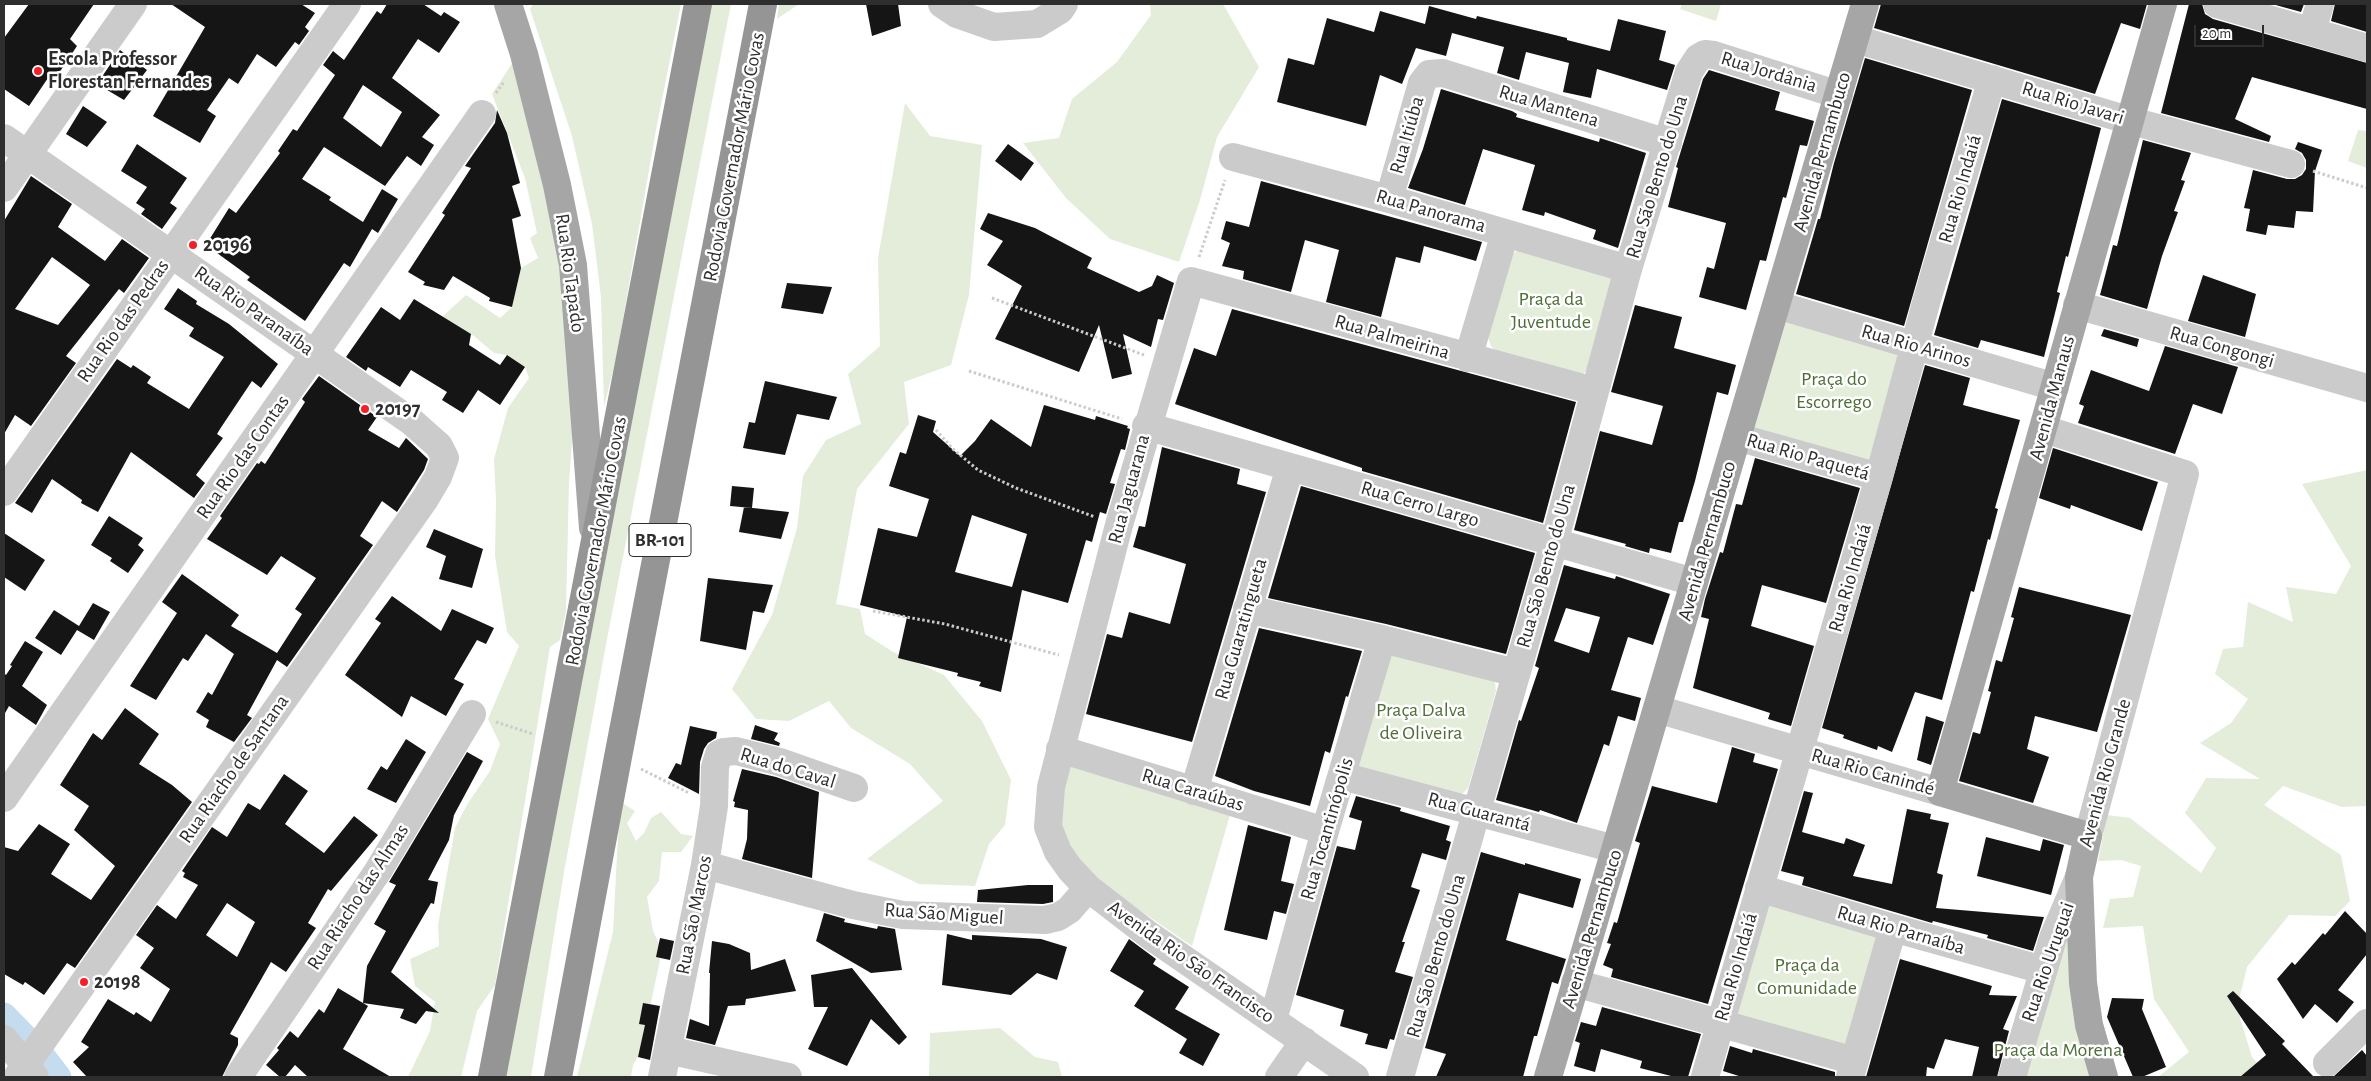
<!DOCTYPE html>
<meta charset="utf-8">
<style>
body{margin:0}
#map{position:relative;width:2371px;height:1081px;overflow:hidden;background:#fff;font-family:"Alegreya Sans",sans-serif}
canvas{display:block}
.frame{position:absolute;inset:0;border:5px solid #2e2e2e;pointer-events:none}
.scale{position:absolute;left:2194px;top:25px;width:70px;height:22px;box-sizing:border-box;border:2px solid #2e2e2e;border-top:0;padding-left:6px;font-size:15px;line-height:18px;white-space:nowrap;color:#2e2e2e;-webkit-text-stroke:4px #fff;paint-order:stroke}
</style>
<div id="map">
<canvas width="2371" height="1081"></canvas>
<div class="frame"></div>
<div class="scale">20 m</div>
</div>
<script>
const context = document.querySelector('canvas').getContext('2d');
context.lineJoin = 'round';
function fill(path, color) {
  context.fillStyle = color;
  context.fill(path, 'evenodd');
}
function poly(rows) {
  const path = new Path2D();
  for (const r of rows) {
    path.moveTo(r[0], r[1]);
    for (let i = 2; i < r.length; i += 2) path.lineTo(r[i], r[i + 1]);
  }
  return path;
}
function stroke(path, color, width, dash) {
  context.strokeStyle = color;
  context.lineWidth = width;
  context.lineCap = dash ? 'butt' : 'round';
  context.setLineDash(dash || []);
  context.stroke(path);
}
function write(font, color, halo, rows, align = 'center') {
  context.font = font + ' "Alegreya Sans",sans-serif';
  context.lineWidth = 5;
  context.setLineDash([]);
  context.textBaseline = 'middle';
  context.strokeStyle = halo;
  context.fillStyle = color;
  for (const [text, x, y, turn = 0] of rows) {
    context.save();
    context.translate(x, y);
    context.rotate((+turn || 0) * Math.PI / 180);
    context.textAlign = isNaN(turn) ? turn : align;
    if (halo) context.strokeText(text, 0, 0);
    context.fillText(text, 0, 0);
    context.restore();
  }
}
fill(poly([
 [533,4,681,4,656,130,616,359,604,407,601,297,592,224,572,136,530,9],
 [710,4,731,4,608,634,564,872,531,1077,503,1077],
 [779,4,799,4,777,19],
 [1150,4,1223,4,1259,67,1217,137,1200,200,1179,262,1110,239,1066,198,1023,143,1059,138,1072,99,1117,62,1151,15],
 [1682,4,1721,4,1716,21,1680,9],
 [513,62,556,219,574,411,569,483,566,611,560,640,550,647,495,985,477,1011,461,1077,408,1077,430,1031,435,1002,415,986,410,959,439,946,438,925,455,828,468,803,490,771,500,744,488,719,519,646,507,632,495,556,496,501,494,459,508,408,529,378,525,367,507,355,494,353,474,336,442,317,466,295,500,318,512,307,521,268,538,258,530,238,537,233,525,178,492,94],
 [905,103,930,136,982,145,969,295,951,365,904,382,909,424,857,489,836,604,860,609,865,634,893,652,944,675,982,721,1011,780,1005,825,989,844,975,886,919,884,867,859,943,801,910,764,851,728,829,701,789,721,756,719,732,689,772,615,797,528,803,476,826,440,861,424,848,374,880,346,878,258],
 [2358,130,2367,131,2367,168,2348,161],
 [1520,249,1614,276,1589,368,1583,374,1496,351,1491,346,1487,335,1512,254],
 [1784,318,1901,349,1873,462,1754,428],
 [2367,470,2367,806,2342,807,2283,786,2264,805,2341,855,2350,901,2335,916,2289,915,2247,967,2237,1008,2252,1057,2269,1077,2158,1077,2189,1052,2154,999,2143,926,2103,928,2110,899,2133,897,2141,866,2121,860,2098,861,2107,815,2130,818,2201,873,2216,848,2185,813,2206,778,2260,779,2200,743,2231,723,2248,699,2215,674,2223,649,2243,647,2248,602,2293,622,2286,587,2336,594,2351,566,2302,484],
 [1387,647,1492,678,1495,682,1496,691,1483,737,1468,788,1462,794,1356,769],
 [1071,760,1232,808,1192,946,1119,896,1076,861,1062,830,1060,809],
 [622,803,635,811,627,823,636,841,644,833,651,818,661,812,681,834,693,836,681,852,662,852,659,881,647,897,653,931,662,950,648,1017,651,1035,633,1065,631,1077,577,1077,613,932,618,836],
 [1769,904,1879,934,1847,1046,1735,1016],
 [2068,934,2097,1077,2021,1077],
 [1000,1028,1035,1057,1058,1062,1062,1077,929,1077,930,1033]
]), '#e3edda');
stroke(poly([
 [4,1015,39,1051,59,1077]
]), '#c4dcee', 25);
fill(poly([
 [29,4,94,4,70,39,77,46,55,79,48,78,29,106,4,89,4,38],
 [171,4,301,4,315,13,305,27,309,31,299,45,295,42,276,67,257,54,238,84,229,78,207,110,216,116,200,143,153,116,205,27],
 [387,4,423,4,441,16,444,12,460,22,439,53,418,39,392,78,440,115,422,137,434,145,421,166,407,156,385,186,324,147,302,179,331,197,329,200,363,222,382,189,398,199,378,233,372,229,350,267,344,263,305,321,247,280,250,277,206,245,229,208,236,213,280,153,278,151,293,129,297,131,335,75,323,65,333,51,344,60,377,11,381,14],
 [363,85,402,112,381,147,343,118],
 [866,4,898,4,901,26,872,36],
 [1881,4,2147,4,2140,29,2121,23,2095,94,1874,28],
 [2189,4,2202,4,2205,14,2213,19,2367,63,2367,109,2252,77,2235,119,2271,136,2269,142,2161,113],
 [2272,4,2304,4,2301,12],
 [2335,4,2367,4,2367,32,2331,21],
 [1429,6,1476,19,1477,16,1567,38,1567,40,1610,51,1618,19,1666,31,1659,60,1675,65,1667,90,1597,69,1591,98,1563,92,1569,63,1526,52,1519,80,1497,73,1504,47,1452,33,1446,56,1416,48,1402,84,1380,75,1366,126,1277,102,1288,58,1314,65,1327,18,1374,32,1380,11,1425,24],
 [120,50,147,70,124,100,97,84],
 [1865,58,1972,90,1904,326,1796,294,1818,219,1820,219,1834,163],
 [1709,70,1780,92,1775,110,1814,121,1807,146,1800,145,1786,198,1783,197,1766,261,1760,260,1746,310,1699,297,1707,267,1714,269,1726,223,1668,207,1678,168,1676,167,1703,79],
 [1441,89,1512,111,1517,114,1516,117,1599,142,1600,138,1646,153,1618,248,1593,239,1596,230,1545,212,1544,216,1522,210,1535,165,1483,149,1465,205,1408,188,1423,149],
 [2002,99,2101,128,2068,257,2066,256,2057,292,2060,293,2044,357,1981,340,1978,348,1934,335],
 [83,106,107,122,87,147,66,134],
 [497,110,507,133,520,183,512,186,521,216,512,219,521,268,512,307,489,301,490,298,453,276,444,290,423,285,425,282,408,272,445,215,442,213,471,168,465,166,495,123],
 [2143,140,2191,153,2181,180,2185,181,2174,211,2178,212,2162,256,2147,309,2100,295,2113,245,2117,246],
 [2298,142,2322,150,2315,171,2313,212,2296,211,2294,228,2268,225,2266,235,2246,231,2250,209,2244,208,2253,170,2287,179,2295,179,2302,175,2306,169,2306,160,2302,153,2295,149],
 [137,144,187,178,170,203,177,208,162,229,141,214,145,209,136,203,147,187,121,171],
 [1008,144,1034,163,1021,181,995,161],
 [31,176,72,204,58,227,105,261,122,239,149,258,124,293,119,289,66,356,76,363,31,426,15,415,4,434,4,221],
 [52,257,90,285,58,325,15,309],
 [1261,181,1482,242,1476,261,1424,246,1420,263,1396,257,1381,317,1326,302,1339,250,1305,240,1291,292,1243,279,1244,271,1222,266,1230,243,1221,239,1226,221,1249,227],
 [988,213,1035,228,1092,258,1087,268,1139,292,1152,286,1157,275,1174,283,1163,320,1158,319,1151,347,1123,334,1132,374,1112,379,1099,325,1079,372,995,339,1022,286,987,265,1003,241,980,229],
 [2203,275,2256,294,2245,337,2188,321],
 [787,283,832,287,823,314,781,308],
 [178,288,197,301,196,304,229,324,278,364,261,388,252,381,220,429,217,434,223,438,196,475,205,483,194,498,131,452,98,512,81,503,82,500,52,479,32,513,15,503,117,359,131,368,133,365,151,377,147,383,189,409,224,357,189,336,194,328,164,309],
 [414,299,471,334,469,345,500,365,507,355,525,367,500,405,478,390,463,413,442,400,447,392,411,370,400,387,368,367,366,371,346,357,381,307,400,320],
 [1635,305,1682,317,1674,348,1736,365,1728,395,1717,392,1695,481,1683,522,1679,522,1671,553,1650,548,1649,553,1625,546,1626,544,1574,530,1600,431,1652,445,1663,406,1611,392],
 [1232,309,1576,402,1543,523,1362,471,1362,468,1175,404,1194,348,1216,356],
 [2104,329,2139,339,2137,347,2101,336],
 [2165,346,2238,367,2222,414,2193,404,2175,454,2078,423,2084,406,2079,404,2091,370,2149,391],
 [1925,365,1970,378,1963,405,2020,420,1995,508,1998,509,1990,540,1988,539,1974,592,1971,591,1942,700,1915,692,1892,752,1878,746,1877,750,1843,738,1844,735,1822,728],
 [319,376,377,417,368,430,399,448,406,438,428,459,424,470,397,512,382,501,360,536,373,545,287,667,277,660,247,715,252,718,234,742,206,727,209,720,196,712,208,692,212,695,234,654,206,634,188,661,183,658,156,700,130,686,177,613,162,602,182,574,239,615,231,626,277,653,302,614,295,609,316,578,281,556,267,575,207,539,222,518,220,516,257,463,259,464,261,461,265,464,305,402,302,399],
 [765,381,837,397,829,420,797,414,785,455,743,448,749,422,755,423],
 [1044,405,1095,420,1096,416,1128,426,1127,428,1130,429,1125,450,1121,449,1110,483,1115,484,1106,514,1100,512,1092,542,1086,540,1068,603,1022,590,1001,692,979,686,981,682,957,676,958,673,898,658,907,617,860,605,878,528,917,537,929,499,889,486,900,452,906,454,918,415,936,421,933,432,960,456,975,441,991,419,1031,447],
 [972,515,1027,534,1012,587,955,572],
 [1162,447,1240,469,1237,484,1266,492,1192,742,1086,714,1107,634,1122,638,1129,612,1170,624,1186,564,1133,547,1139,526,1145,527],
 [2053,448,2158,482,2142,531,2071,505,2070,509,2039,498],
 [1755,458,1860,488,1826,603,1762,585,1751,626,1814,646,1791,726,1768,719,1770,713,1693,688,1709,619,1701,617,1705,599,1720,552,1723,553,1736,504,1742,505],
 [732,486,754,488,752,508,730,506],
 [1301,486,1535,553,1506,654,1386,624,1268,598],
 [744,507,789,512,781,539,739,532],
 [109,516,143,538,138,545,144,550,128,573,110,561,112,558,91,545],
 [434,529,483,549,472,588,439,579,446,556,426,547],
 [4,533,45,560,25,591,4,577],
 [1564,565,1615,579,1616,576,1670,594,1653,645,1628,637,1611,690,1641,698,1635,721,1618,716,1609,746,1604,744,1577,823,1540,810,1539,812,1496,800,1519,720,1521,721,1539,668,1535,666],
 [1566,608,1600,617,1589,653,1554,641],
 [708,578,773,585,764,613,753,611,746,650,700,641],
 [2019,587,2131,615,2097,732,2035,716,2027,749,2049,757,2033,803,1959,781,1973,732,1980,734,1991,692,1988,691,1996,660,2002,662,2014,618,2011,617],
 [392,596,441,631,452,609,494,628,486,644,477,640,454,679,464,684,446,716,411,696,402,717,345,675,381,623,375,619],
 [93,603,110,612,94,640,77,630,61,655,35,638,54,610,79,626],
 [1259,628,1362,651,1348,697,1346,696,1330,753,1325,751,1310,806,1254,791,1215,776],
 [25,641,43,652,22,686,47,705,36,725,9,706,4,715,4,673,6,675,12,666,10,665],
 [125,708,159,734,139,764,172,785,192,802,75,968,67,963,44,995,25,982,23,985,4,974,4,847,18,851,39,824,70,844,51,874,91,900,115,866,74,830,89,806,60,785,93,733,102,740],
 [1926,716,1944,722,1931,765,1917,760],
 [755,725,778,733,774,740,780,743,779,746,751,739],
 [690,726,717,732,716,738,708,743,704,749,700,762,699,794,668,778,676,763,681,765],
 [406,739,426,752,396,803,367,789,381,766,387,770],
 [1732,747,1755,754,1753,762,1778,769,1708,1004,1611,977,1613,969,1603,965,1611,944,1607,943,1614,922,1617,923,1640,843,1635,841,1652,786,1717,803],
 [467,752,483,761,454,815,449,840,428,880,438,882,434,904,431,903,391,972,439,1013,426,1011,416,1024,400,1018,404,1009,363,1003,367,966,386,931,374,924,396,885,389,882],
 [742,769,776,777,819,792,812,878,742,859,747,839,748,810,734,807,735,802,733,801],
 [284,774,308,791,285,824,324,853,354,816,378,835,331,891,328,889,308,923,316,928,286,972,271,962,230,1034,238,1038,238,1045,222,1077,87,1077,73,1062,89,1047,81,1042,108,999,134,1015,136,1012,151,1022,170,989,140,968,154,948,136,935,157,905,176,919,198,885,183,877,185,873,182,871,212,827,227,837,248,803,260,810],
 [227,903,255,922,237,957,206,935],
 [1804,791,1813,793,1802,832,1844,844,1846,838,1865,845,1853,876,1892,884,1907,809,1931,814,1930,819,1949,823,1937,873,1943,875,1936,908,2044,917,2033,951,1987,938,1988,935,1933,921,1932,923,1802,885,1804,877,1781,871],
 [1356,796,1401,808,1400,811,1450,826,1446,840,1451,842,1446,860,1422,853,1411,887,1420,890,1402,942,1405,942,1395,972,1413,977,1394,1040,1390,1039,1387,1049,1365,1044,1368,1034,1340,1026,1344,1010,1296,995,1337,846,1355,850,1362,821,1349,817],
 [1248,825,1291,837,1281,881,1294,884,1286,914,1274,911,1267,940,1224,930],
 [1986,837,2040,851,2043,839,2064,845,2051,895,1977,876],
 [1481,852,1525,865,1525,863,1581,879,1573,908,1519,893,1506,940,1566,959,1558,984,1552,982,1537,1036,1534,1036,1523,1077,1436,1077,1446,1054,1425,1048],
 [1028,885,1053,885,1053,902,1043,904,977,902,978,890],
 [2345,911,2367,934,2367,954,2338,990,2354,1002,2337,1023,2315,1004,2303,1019,2277,979,2292,962,2295,965,2323,933,2325,935],
 [824,913,845,919,844,922,877,929,878,926,895,929,902,970,871,973,816,941],
 [947,934,972,940,972,935,1041,939,1067,947,1057,980,1037,973,1011,995,942,985],
 [660,938,674,941,670,960,656,957],
 [1129,939,1156,959,1153,964,1189,987,1175,1009,1220,1034,1203,1066,1179,1053,1187,1039,1134,1006,1144,991,1110,971],
 [712,941,729,944,750,953,751,970,785,959,796,991,746,999,745,1005,728,1006,715,1045,686,1038,690,1019,709,1026,710,973,709,973],
 [1900,959,1992,986,1989,995,2017,996,2003,1029,2009,1031,1997,1077,1972,1077,1979,1047,1945,1039,1934,1069,1927,1067,1926,1077,1866,1077],
 [852,968,907,1037,899,1045,871,1019,847,1066,808,1049,828,1007,814,1007,811,975],
 [338,988,368,1006,343,1049,391,1077,308,1077,295,1065,285,1077,280,1077,266,1065,279,1050,277,1048,290,1031,298,1038,319,1009,324,1013],
 [2233,991,2285,1041,2282,1044,2314,1077,2240,1077,2266,1055,2227,996],
 [2112,998,2144,999,2142,1009,2166,1067,2142,1077,2133,1077,2107,1017],
 [643,1003,660,1006,650,1060,638,1057,645,1025,639,1024],
 [1602,1007,1701,1034,1688,1077,1675,1077,1640,1068,1642,1061,1601,1049,1595,1072,1574,1066,1580,1043,1575,1041,1581,1022,1596,1026],
 [1730,1046,1752,1053,1753,1049,1835,1072,1835,1077,1742,1077,1723,1071],
 [2362,1050,2367,1056,2367,1077,2333,1077]
]), '#151515');
stroke(poly([
 [496,93,504,82],
 [2313,171,2367,188],
 [1199,257,1225,180],
 [992,298,1144,355],
 [969,371,1122,419],
 [936,430,953,449,978,470,1016,488,1095,517],
 [873,611,945,624,1059,655],
 [496,722,533,734],
 [641,769,689,793]
]), '#cbcbcb', 3, [2.5, 2.5]);
stroke(poly([
 [942,4,957,14,994,27,1037,24,1060,10,1064,4],
 [2217,4,2367,48],
 [2312,31,2320,4],
 [1855,39,2128,120,2291,164],
 [4,138,412,422,439,446,445,458,438,477,425,499,17,1077],
 [1233,157,1389,199,1628,269],
 [4,188,133,4],
 [1389,199,1422,83,1429,74,1443,73,1668,143],
 [1777,305,2055,387],
 [2077,305,2367,388],
 [1468,358,1505,233],
 [1146,426,1694,582],
 [2044,429,2185,474,2088,836],
 [1737,437,1879,477],
 [4,492,347,4],
 [1247,609,1382,639,1516,673],
 [1657,709,1940,792],
 [1060,749,1325,831],
 [1342,776,1615,849],
 [1194,791,1290,467],
 [4,798,482,114],
 [705,865,853,905,903,915,1045,920,1058,917,1069,910,1088,888],
 [1759,888,1893,928,2043,970],
 [1575,983,1855,1061],
 [1273,1020,1325,831,1382,639],
 [4,1039,35,1077],
 [668,1050,788,1077],
 [2327,1063,2367,1023],
 [238,1077,378,871,472,714],
 [662,1077,705,865,714,806,715,767,719,754,724,752,736,751,780,762,854,788],
 [1279,1077,1304,1041],
 [1355,1077,1149,935,1088,888,1070,869,1058,852,1048,827,1051,787,1119,525,1191,281,1594,391],
 [1400,1077,1554,543,1628,269,1689,72,1698,58,1705,54,1714,55,1839,95],
 [1705,1077,1879,477,1926,303,1992,79],
 [1850,1077,1893,928],
 [2012,1077,2053,938,2079,877]
]), '#cbcbcb', 28);
stroke(poly([
 [508,4,524,54,557,185,573,265,593,528],
 [1548,1077,1865,4],
 [2104,1077,2089,1025,2083,983,2079,877,2088,836,1940,792,2163,4]
]), '#a6a6a6', 28);
stroke(poly([
 [492,1077,698,4],
 [558,1077,618,757,763,4]
]), '#959595', 28);
for (const [x, y, r, color] of [
 [38,71,5,"#f51f27"],
 [193,245,5,"#f51f27"],
 [365,409,5,"#f51f27"],
 [84,982,5,"#f51f27"]
]) {
  const dot = new Path2D();
  dot.arc(x, y, r, 0, 2 * Math.PI);
  context.fillStyle = color;
  context.fill(dot);
  stroke(dot, '#fff', 2);
}
for (const [x, y, w] of [
 [660,540,62]
]) {
  const box = new Path2D();
  box.roundRect(x - w / 2, y - 16.5, w, 33, 4);
  context.fillStyle = '#fff';
  context.fill(box);
  stroke(box, '#2e2e2e', 1);
}
write('bold 19px', '#2e2e2e', null, [
 ["BR-101",660,540]
]);
write('bold 20px', '#2e2e2e', '#fff', [
 ["Escola Professor",48,59],
 ["Florestan Fernandes",48,82],
 ["20196",203,245],
 ["20197",375,409],
 ["20198",94,982]
], 'left');
write('20px', '#2e2e2e', '#fff', [
 ["Rua Jordânia",1769,72,17],
 ["Rua Rio Javari",2073,103,17],
 ["Rua Mantena",1549,106,17],
 ["Rua Itiúba",1407,135,-74],
 ["Avenida Pernambuco",1822,152,-74],
 ["Rodovia Governador Mário Covas",734,157,-79],
 ["Rua São Bento do Una",1657,177,-73],
 ["Rua Rio Indaiá",1960,189,-74],
 ["Rua Panorama",1431,211,16],
 ["Rua Rio Tapado",570,273,82],
 ["Rua Rio Paranaíba",254,311,35],
 ["Rua Rio das Pedras",123,321,-55],
 ["Rua Palmeirina",1392,337,16],
 ["Rua Rio Arinos",1916,346,16],
 ["Rua Congongi",2222,347,16],
 ["Avenida Manaus",2052,398,-75],
 ["Rua Rio das Contas",243,457,-55],
 ["Rua Rio Paquetá",1808,457,16],
 ["Rua Jaguarana",1129,489,-75],
 ["Rua Cerro Largo",1420,504,16],
 ["Rodovia Governador Mário Covas",596,541,-79],
 ["Avenida Pernambuco",1707,541,-74],
 ["Rua São Bento do Una",1546,566,-74],
 ["Rua Rio Indaiá",1850,578,-74],
 ["Rua Guaratingueta",1241,629,-74],
 ["Rua do Caval",788,768,17],
 ["Rua Riacho de Santana",234,769,-55],
 ["Rua Rio Canindé",1873,772,16],
 ["Avenida Rio Grande",2105,773,-75],
 ["Rua Caraúbas",1193,790,17],
 ["Rua Guarantá",1479,812,15],
 ["Rua Tocantinópolis",1327,829,-74],
 ["Rua Riacho das Almas",358,897,-57],
 ["Rua São Miguel",944,914,4],
 ["Rua São Marcos",694,915,-79],
 ["Avenida Pernambuco",1592,929,-73],
 ["Rua Rio Parnaíba",1901,930,16],
 ["Rua São Bento do Una",1436,956,-74],
 ["Avenida Rio São Francisco",1191,962,35],
 ["Rua Rio Uruguai",2048,962,-71],
 ["Rua Rio Indaiá",1736,967,-74]
]);
write('20px', '#4e6d37', '#fff', [
 ["Praça da",1551,299],
 ["Juventude",1551,322],
 ["Praça do",1834,379],
 ["Escorrego",1834,402],
 ["Praça Dalva",1421,710],
 ["de Oliveira",1421,733],
 ["Praça da",1807,965],
 ["Comunidade",1807,988],
 ["Praça da Morena",2058,1050]
]);
</script>
